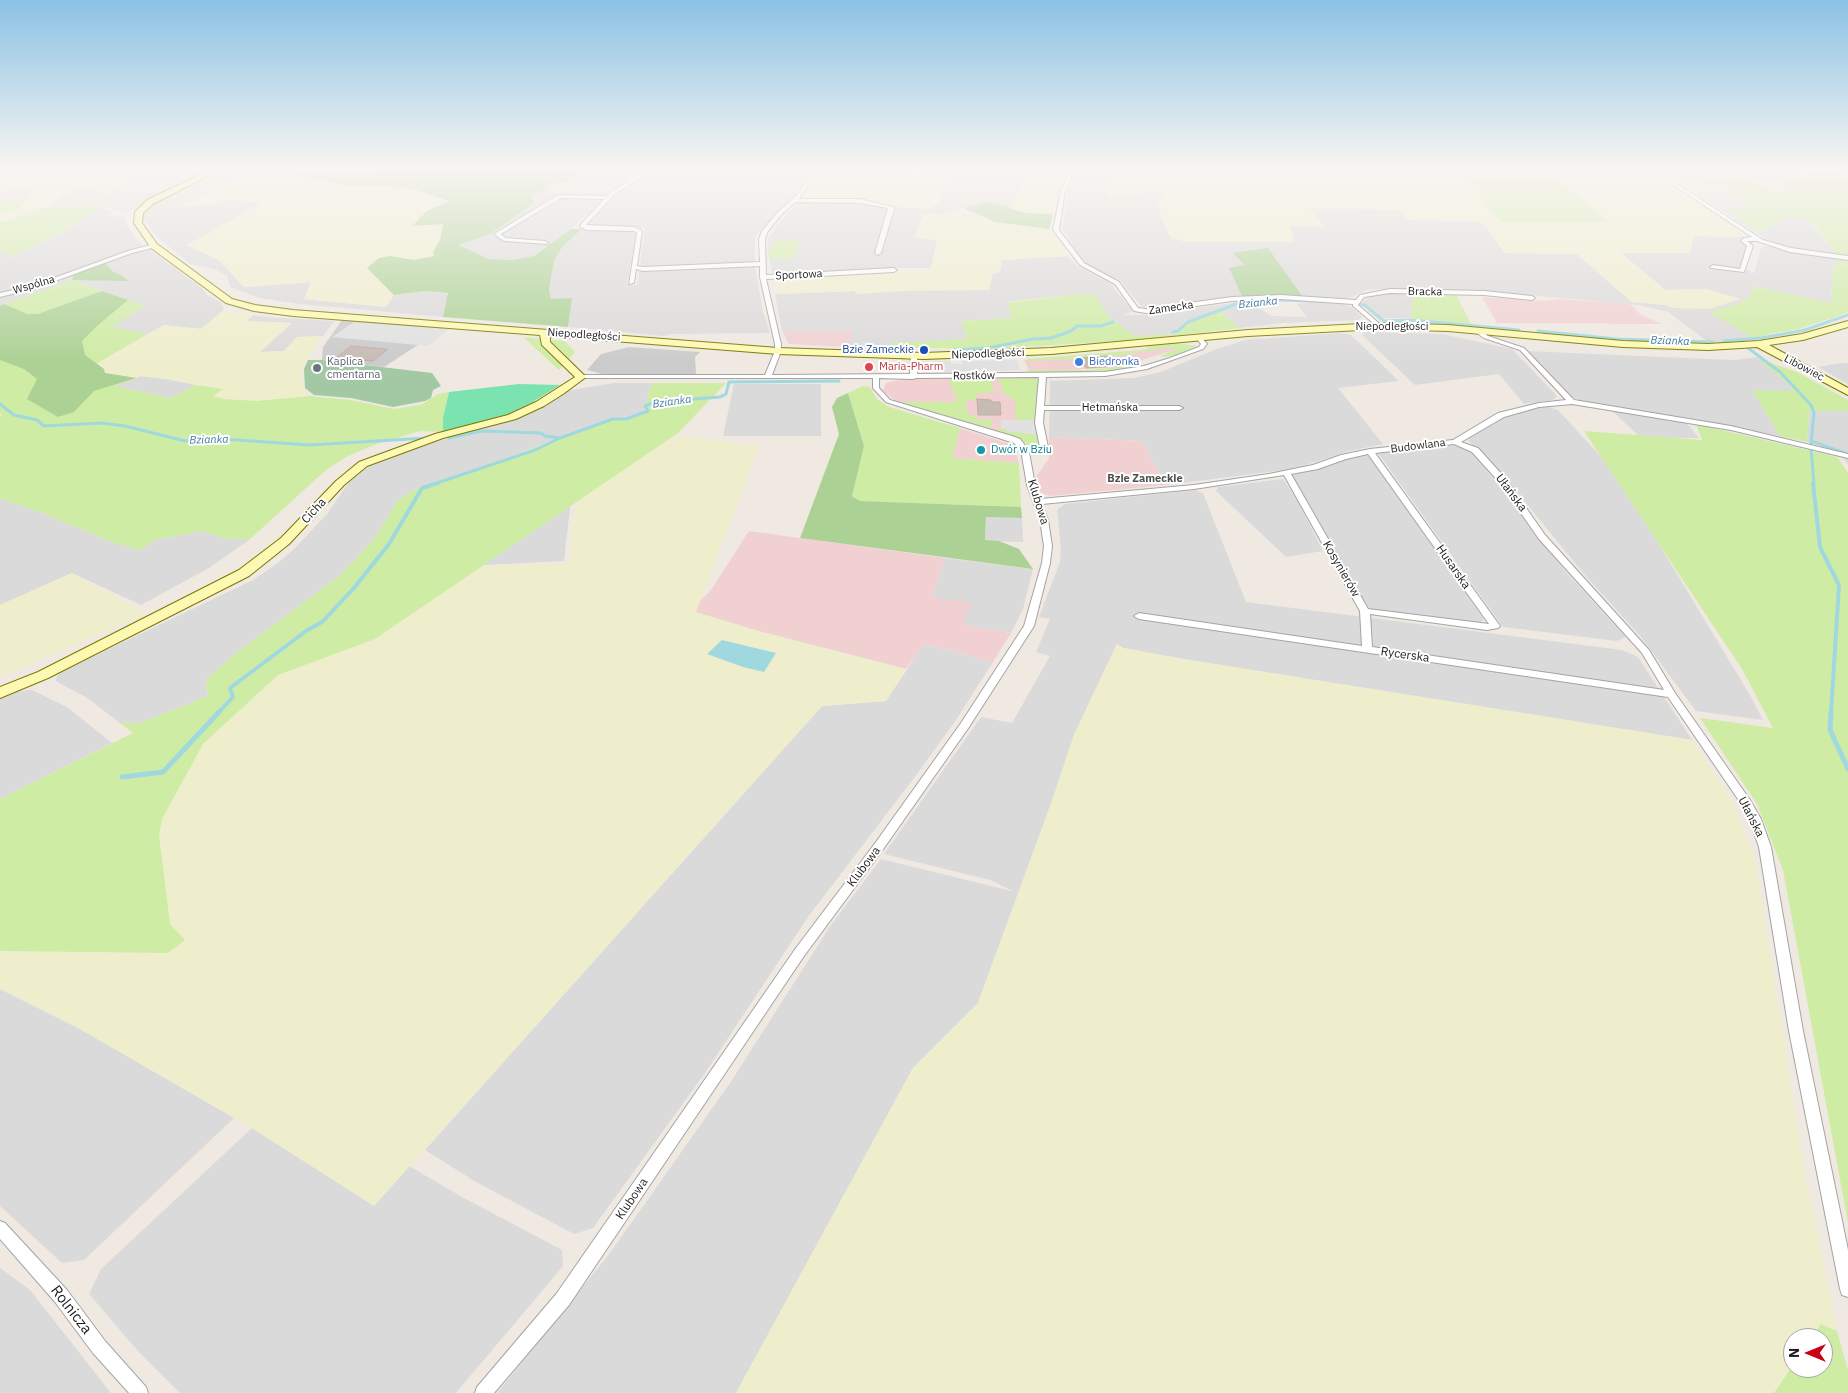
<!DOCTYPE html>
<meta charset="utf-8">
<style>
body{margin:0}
#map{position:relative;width:1848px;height:1393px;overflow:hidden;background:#efe9e2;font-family:"IBM Plex Sans",sans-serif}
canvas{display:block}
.north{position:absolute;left:1783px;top:1328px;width:50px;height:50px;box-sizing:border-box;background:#fff;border:1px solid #a5a5a5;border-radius:50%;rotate:270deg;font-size:14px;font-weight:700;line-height:20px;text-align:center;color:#1d1d1d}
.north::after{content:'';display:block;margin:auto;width:18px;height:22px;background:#ca0015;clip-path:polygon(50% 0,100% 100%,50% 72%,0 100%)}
</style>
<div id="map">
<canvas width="1848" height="1393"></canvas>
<div class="north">N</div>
</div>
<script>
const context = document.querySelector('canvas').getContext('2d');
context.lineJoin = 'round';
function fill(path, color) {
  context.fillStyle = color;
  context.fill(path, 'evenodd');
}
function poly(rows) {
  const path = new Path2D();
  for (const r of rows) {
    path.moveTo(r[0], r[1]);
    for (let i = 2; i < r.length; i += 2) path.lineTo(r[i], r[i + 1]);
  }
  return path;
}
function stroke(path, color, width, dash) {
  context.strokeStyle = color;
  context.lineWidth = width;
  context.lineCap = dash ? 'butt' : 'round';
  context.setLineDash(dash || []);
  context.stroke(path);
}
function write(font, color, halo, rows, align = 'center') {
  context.font = font + ' "IBM Plex Sans",sans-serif';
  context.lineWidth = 4;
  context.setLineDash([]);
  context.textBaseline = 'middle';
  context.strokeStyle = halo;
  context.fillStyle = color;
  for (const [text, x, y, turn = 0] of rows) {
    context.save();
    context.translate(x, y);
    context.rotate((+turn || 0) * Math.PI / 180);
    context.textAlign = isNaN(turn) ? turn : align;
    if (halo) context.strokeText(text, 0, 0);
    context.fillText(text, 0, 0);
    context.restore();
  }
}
fill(poly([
 [143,169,207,169,129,212,122,213,104,206,46,207,80,184,107,194],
 [227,169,287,169,228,199,264,202,187,245,219,260,244,287,312,282,304,299,386,307,394,295,425,291,449,294,443,317,300,304,259,298,230,287,227,276,217,270,190,264,155,235,142,217,151,205],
 [588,169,647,169,611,191,571,229,534,256,513,260,489,259,458,245,490,234,532,197,543,191,551,183,567,182],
 [657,169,813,169,799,189,758,233,755,239,755,260,749,262,644,267,640,265,645,228,590,227,588,225,620,192],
 [990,169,1035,169,1009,206,984,202,941,215,923,214,916,238,937,240,931,268,891,268,779,275,772,273,769,259,795,258,772,248,768,249,768,239,778,224,798,203,856,202,927,209,939,203,951,176,986,179],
 [1080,169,1122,169,1113,185,1132,194,1164,189,1159,205,1161,217,1169,235,1186,242,1294,242,1289,226,1310,208,1399,210,1408,220,1479,221,1486,227,1505,253,1577,254,1632,302,1666,305,1673,308,1707,289,1665,290,1620,252,1689,253,1694,236,1749,237,1754,243,1749,245,1741,267,1754,273,1761,248,1764,246,1837,259,1833,271,1831,303,1754,286,1749,297,1735,305,1710,312,1756,339,1711,344,1668,312,1638,305,1482,291,1381,289,1366,290,1352,297,1343,299,1262,295,1226,298,1149,308,1141,306,1120,281,1090,266,1081,258,1062,229,1069,189],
 [1188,169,1307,169,1305,180],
 [1656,169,1790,169,1800,174,1848,169,1848,172,1772,179,1799,192,1780,192,1743,176,1695,176,1665,174],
 [1673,179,1718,186,1756,209,1726,209,1790,215,1809,220,1837,255,1789,248,1770,242],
 [40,188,28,198,0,200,0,192,6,190],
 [102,207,112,212,107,216,125,217,127,226,142,246,150,250,202,288,207,295,221,302,224,310,201,329,164,325,148,334,111,327,145,306,72,280,0,306,0,248,12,257,55,236],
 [582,229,632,231,636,233,627,285,637,285,639,272,644,270,750,265,755,267,763,312,770,333,670,334,664,336,568,327,572,299,551,299,549,289,554,261,562,247],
 [1067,256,1079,267,1110,283,1133,312,1123,315,1143,315,1247,301,1272,316,1307,317,1297,304,1315,302,1344,304,1351,307,1362,317,1359,320,1283,323,1240,328,1217,310,1187,322,1173,334,1135,336,1077,294,1008,302,1013,318,961,321,967,339,890,343,890,348,850,347,851,330,825,332,782,331,775,294,855,291,856,294,901,291,1000,272,1002,260],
 [1413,293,1411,318,1384,318,1374,316,1362,304,1363,301,1369,296,1376,294],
 [253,315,266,317,334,321,323,336,297,337,284,351,259,352,291,323,246,321],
 [1365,332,1442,334,1512,349,1557,396,1553,400,1524,404,1499,374,1415,385,1362,335],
 [1341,333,1351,335,1399,381,1338,388,1383,444,1345,452,1300,467,1276,471,1166,485,1142,441,1049,437,1050,381,1134,378,1161,372,1214,350,1245,340],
 [1528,351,1709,359,1735,360,1757,357,1791,386,1793,392,1753,391,1780,436,1682,417,1699,438,1641,438,1607,406,1589,404,1572,397],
 [1848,363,1848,384,1818,367,1841,363],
 [141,376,166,379,196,385,171,398,114,386],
 [614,383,652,383,644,412,629,418,613,419,451,478,420,486,399,500,375,538,339,576,244,647,206,679,208,696,140,723,120,723,86,697,55,681,59,673,253,580,278,563,293,550,327,514,349,482,368,467,403,452,452,437,518,419,544,406,565,391],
 [734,384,821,384,821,436,723,436],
 [1539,406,1545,406,1558,410,1616,473,1750,695,1763,720,1696,711,1641,637,1584,574,1512,486,1468,440,1469,437,1498,420],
 [1809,411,1848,411,1848,465,1839,451,1807,442],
 [1449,445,1460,447,1475,455,1566,572,1626,637,1617,641,1503,627,1378,453],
 [1364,455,1370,456,1484,619,1479,624,1369,610,1292,474],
 [1283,479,1297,500,1323,551,1286,557,1216,491,1218,487],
 [1195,490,1203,493,1246,602,1622,650,1638,657,1692,740,1183,659,1123,648,1117,644,1074,735,1053,798,978,1003,913,1068,736,1393,497,1393,610,1253,730,1083,831,925,881,859,1015,892,990,880,884,854,981,717,1012,723,1050,656,1036,652,1050,619,1039,617,1060,562,1061,550,1057,510,1065,504],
 [0,498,38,511,114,543,155,540,203,531,224,538,249,540,209,568,141,605,72,573,0,605],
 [571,500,564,561,464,566],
 [986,517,1022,518,1023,542,985,541],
 [945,558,1033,569,1023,609,1011,633,963,625,932,597],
 [924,644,993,662,954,723,920,770,808,917,705,1073,593,1228,574,1234,476,1182,425,1150,822,706,886,701],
 [32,690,67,707,112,743,0,799,0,698,17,691],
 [0,989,80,1029,234,1118,84,1260,62,1263,0,1206],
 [252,1128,374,1206,409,1166,464,1198,562,1250,563,1266,456,1393,180,1393,138,1351,89,1294,101,1269],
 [0,1268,30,1290,111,1393,0,1393]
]), '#dbdada');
fill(poly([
 [1482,297,1546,301,1558,299,1630,304,1641,315,1662,324,1497,323],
 [852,330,850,347,789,344,782,331,825,332],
 [1173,347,1177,349,1120,367,1038,372,1029,370,1024,360],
 [907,378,1036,378,1030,447,1020,439,1012,436,897,402,883,391,886,383],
 [960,428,1013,445,1019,463,951,458],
 [1049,437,1142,441,1166,485,1050,496,1041,493,1036,477,1049,458],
 [749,531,945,558,932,597,972,603,963,625,1011,633,993,662,925,644,906,669,688,613,711,590]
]), '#f1d0d2');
fill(poly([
 [342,320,381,323,444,328,384,367,322,360,323,347],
 [629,347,700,352,695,357,696,374,624,377,602,374,587,370,601,354]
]), '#cbcbcb');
fill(poly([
 [0,169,143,169,107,194,80,184,47,207,104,206,55,236,11,257,0,248,0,200,28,198,39,188,6,190,0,192],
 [287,169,333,169,294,170,412,189,450,201,427,211,412,225,443,224,434,256,414,260,401,257,367,268,394,295,386,307,304,299,311,282,244,287,219,260,187,245,263,202,227,199,211,204,180,207,254,170,281,172],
 [822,169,915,169,913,174,918,176,950,179,939,203,927,209,898,207,870,200,801,200],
 [925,169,990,169,987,179,923,173],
 [1035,169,1070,169,1057,191,1053,214,1026,213,1008,208],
 [1122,169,1188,169,1305,180,1307,169,1462,169,1466,180,1608,222,1555,177,1549,169,1645,169,1749,237,1694,236,1690,253,1621,253,1665,290,1707,289,1740,299,1710,309,1673,308,1666,305,1632,302,1577,254,1505,253,1486,227,1479,221,1408,220,1399,210,1310,208,1324,227,1290,226,1294,242,1186,242,1171,238,1161,217,1159,205,1164,189,1107,197],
 [923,214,982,217,995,222,1049,229,1067,256,1002,260,1000,270,993,272,989,290,901,291,856,294,855,291,777,294,773,279,897,271,927,271,931,268,937,240,915,238],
 [224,310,228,312,253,315,247,321,292,323,260,352,284,351,297,337,322,336,301,370,304,389,309,396,257,401,224,399,213,396,222,389,166,379,141,376,136,378,122,377,105,373,97,363,164,325,201,329],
 [677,436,759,446,696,612,762,632,906,669,886,701,822,706,374,1206,252,1128,80,1029,0,989,0,951,168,953,170,924,159,835,162,819,203,744,278,675,375,639,478,567,569,563,577,495],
 [72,573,146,614,0,677,0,605],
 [1117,644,1123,648,1183,659,1692,740,1734,803,1756,864,1804,1168,1837,1331,1821,1324,1811,1338,1793,1338,1793,1365,1774,1393,736,1393,913,1068,978,1003,1053,798,1074,735]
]), '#efeecc');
fill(poly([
 [1462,169,1549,169,1555,177,1609,222,1500,222,1466,180],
 [1845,171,1848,172,1848,257,1837,255,1817,228,1809,220,1790,215,1760,233,1725,209,1755,209,1738,197,1718,186,1673,179,1665,174,1695,176,1743,176,1780,192,1797,192,1771,179],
 [28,198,18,208,0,214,0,200],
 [104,206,55,236,11,257,0,248,0,223,46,207],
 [781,239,800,241,795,258,769,259,768,249,772,248,775,241],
 [1837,259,1848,260,1848,312,1838,316,1798,329,1769,334,1756,339,1709,312,1735,305,1749,297,1754,286,1831,303,1833,271],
 [72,280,145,306,112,327,148,334,97,363,105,373,136,378,115,386,171,398,196,385,223,389,213,396,224,399,257,401,309,396,351,400,394,409,421,405,438,394,449,392,443,418,443,432,420,431,374,445,346,457,326,470,249,540,224,538,203,531,155,540,140,550,114,543,38,511,13,503,0,498,0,417,2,415,0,414,0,306],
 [1413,293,1456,295,1471,324,1411,318],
 [1077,294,1094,294,1109,317,1135,336,1173,334,1187,322,1218,310,1240,328,1137,340,970,350,944,348,890,348,890,343,967,339,961,321,1012,318,1008,303],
 [523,337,565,341,575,352,559,370],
 [1176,343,1198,346,1177,355,1166,357,1160,356,1176,349,1173,347,1124,355,1077,359,1027,361,1027,359,1144,350,1149,346],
 [1757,358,1797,372,1848,400,1848,411,1809,411,1807,442,1780,436,1752,390,1793,391,1791,386],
 [1136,362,1141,363,1141,365,1134,369,1103,373,1030,373,1026,370,1088,370,1119,367,1117,364],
 [969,378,992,379,994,392,977,394,976,400,966,400,968,415,976,415,977,419,992,420,992,425,989,428,897,402,955,402,957,399,948,381],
 [1001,378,1039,379,1037,420,1016,420,1015,400,1003,393,999,379],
 [652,383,726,383,678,433,375,639,278,675,203,744,162,819,159,835,170,924,185,940,168,953,0,951,0,799,133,733,120,723,140,723,208,696,206,679,244,647,339,576,375,538,398,500,420,486,451,478,613,419,629,418,644,412],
 [863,386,870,387,877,399,889,407,960,428,952,458,1019,463,1021,507,860,501,852,495,864,446,848,393],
 [1696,424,1837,457,1848,473,1848,1223,1783,870,1757,804,1700,718,1773,728,1742,669,1584,431,1702,440],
 [1005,428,1007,431,1039,435,1042,448,1038,449,1030,447,1020,439,995,431],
 [1821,1324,1837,1331,1848,1370,1848,1393,1774,1393,1793,1365,1793,1368,1823,1368,1823,1338,1811,1338]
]), '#cfeca5');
fill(poly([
 [333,169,350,171,373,169,588,169,567,182,551,184,543,191,532,196,533,204,490,234,458,245,489,259,513,260,534,256,571,229,582,229,562,247,554,261,549,289,551,299,572,298,568,327,443,317,448,293,425,291,394,295,367,268,379,258,390,256,414,260,434,256,433,252,440,240,443,224,412,226,427,211,449,201,412,189,385,186,350,186,292,175,294,170],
 [984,202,1009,206,1008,208,1026,213,1053,214,1049,229,995,222,964,208],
 [1268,248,1302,296,1242,296,1229,268,1244,265,1233,253],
 [105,263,112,271,121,275,128,281,72,280,74,274],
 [102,291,128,300,98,325,82,341,85,355,104,369,105,373,136,378,94,391,74,412,58,417,27,399,37,379,24,369,0,360,0,306,4,304,27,314,38,314],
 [848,393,864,446,852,496,860,501,1021,507,1022,518,986,517,985,540,999,541,1019,549,1033,569,800,538,839,434,832,407,837,398]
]), '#acd194');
fill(poly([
 [308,360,322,360,432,373,441,386,433,390,431,398,425,401,393,407,351,398,314,395,305,388,304,369]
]), '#a2c9a4');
fill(poly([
 [519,384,560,385,531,403,504,416,443,432,443,418,449,392]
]), '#7be3b0');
fill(poly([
 [354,322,449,329,428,346,332,337],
 [1017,360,1020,370,934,372,933,369,927,369,926,365,932,364,932,361,950,361,951,364,963,364,962,361],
 [1001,420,1037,420,1039,435,1007,431,1006,429,1001,429]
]), '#e1e1e1');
fill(poly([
 [722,640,776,653,764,672,743,667,707,654]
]), '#a0d8df');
stroke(poly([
 [1360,304,1367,306],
 [1230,306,1242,302,1270,300,1331,302]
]), '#a0d8df', 2.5);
stroke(poly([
 [1364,305,1384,321,1413,320,1519,330],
 [1538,331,1617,339,1713,342],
 [1173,332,1178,331,1188,322,1234,305],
 [1724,341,1761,338,1805,330,1848,315],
 [1748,348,1780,372,1811,405,1814,413,1811,444],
 [954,350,988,348,1033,339,1051,338,1071,331,1077,326,1101,326,1113,322],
 [0,404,14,415,37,420,44,426,101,423,125,426,185,441,223,439,309,445,427,438],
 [449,438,481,431,541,433,545,436,560,438,613,419,626,419,648,411,645,406,655,402,720,397,726,394,729,382,839,381],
 [1811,441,1848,454],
 [1811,449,1814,484],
 [434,484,535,450,560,438]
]), '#a0d8df', 3);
stroke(poly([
 [1813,483,1820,547,1839,585,1831,713],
 [218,713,233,697,230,688,306,631,322,622,354,588,389,544,422,488,438,483]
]), '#a0d8df', 4);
stroke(poly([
 [1831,712,1830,730,1848,769],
 [122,777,163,772,219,712]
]), '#a0d8df', 5);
const building = poly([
 [351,346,385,349,388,349,373,361,336,358,351,346],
 [1108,356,1116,366,1086,368,1079,358,1108,356],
 [977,399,991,400,992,402,1000,402,1001,415,978,415,977,399]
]);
fill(building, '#c7bbb5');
stroke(building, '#c1aea4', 1);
const street = poly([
 [649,169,654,169,615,194,586,225,635,227,642,231,637,266,643,267,760,262,759,239,762,231,777,213,798,194,814,169,818,169,799,199,860,199,893,207,894,209,881,253,878,255,875,253,888,208,860,203,796,202,781,215,768,231,765,239,766,275,894,268,897,270,894,272,766,279,781,344,781,351,772,375,910,374,911,356,914,354,917,356,917,374,1105,372,1144,366,1170,358,1199,347,1201,344,1196,338,1201,337,1207,344,1203,349,1147,369,1105,376,1046,377,1044,406,1179,406,1183,408,1179,410,1044,410,1043,423,1048,447,1044,452,1029,452,1035,485,1040,499,1194,485,1269,474,1313,465,1341,455,1370,449,1453,440,1498,413,1539,403,1566,400,1520,350,1484,338,1474,331,1474,329,1476,328,1488,336,1524,348,1574,400,1731,426,1848,454,1848,458,1731,430,1572,404,1539,407,1504,417,1461,442,1478,448,1506,479,1545,535,1649,650,1675,693,1750,800,1761,819,1771,847,1803,1031,1848,1250,1848,1297,1842,1295,1840,1289,1789,1031,1759,847,1749,819,1742,805,1668,697,1139,619,1134,616,1139,613,1362,646,1360,611,1284,475,1194,489,1042,504,1048,520,1052,546,1050,563,1034,626,969,727,884,848,804,956,569,1305,494,1393,475,1393,477,1387,557,1293,796,948,876,842,961,723,1024,626,1042,563,1044,546,1040,520,1027,485,1021,450,1014,443,886,402,873,388,873,378,579,378,579,376,581,375,765,375,775,351,775,344,760,277,760,266,643,271,636,269,634,283,629,284,637,233,634,231,587,230,580,227,581,224,604,199,561,198,501,234,505,238,545,241,548,243,547,244,504,241,494,234,558,195,607,196,611,192,649,169],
 [1039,377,1035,423,1040,447,1039,448,1027,448,1020,439,1012,436,890,400,879,388,879,378,913,379,916,378,1039,377],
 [1454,444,1472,452,1500,483,1539,539,1642,653,1664,690,1372,647,1370,614,1487,630,1498,628,1500,626,1375,453,1454,444],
 [1368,454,1489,624,1368,609,1291,474,1318,469,1346,459,1368,454],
 [1072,169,1076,169,1065,191,1059,230,1084,263,1119,282,1138,308,1146,309,1232,297,1281,295,1356,300,1360,295,1390,289,1484,291,1532,296,1535,298,1532,300,1484,295,1390,293,1364,297,1358,305,1381,325,1382,326,1379,328,1353,306,1353,304,1281,299,1232,301,1146,313,1134,311,1115,284,1080,265,1053,230,1061,191,1072,169],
 [1649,169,1654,169,1763,240,1791,248,1848,256,1848,260,1790,252,1757,241,1747,241,1753,246,1744,272,1711,268,1710,267,1713,265,1740,269,1747,246,1741,241,1744,238,1752,237,1649,169],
 [154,244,156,245,156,247,132,253,36,288,0,297,0,293,32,286,128,251,154,244],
 [0,1221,5,1223,67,1290,105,1341,146,1387,148,1393,129,1393,93,1353,55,1302,0,1239,0,1221]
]);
const secondary = poly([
 [212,169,221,169,153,204,143,213,142,223,157,244,232,299,255,305,293,310,778,348,924,353,1051,348,1248,330,1379,323,1448,325,1623,341,1708,344,1759,341,1802,334,1848,321,1848,327,1803,340,1769,345,1848,388,1848,395,1757,347,1708,350,1623,347,1448,331,1379,329,1248,336,1051,354,924,359,778,354,550,336,550,342,586,377,563,394,544,406,516,419,443,438,367,466,344,485,289,544,249,576,48,678,0,698,0,687,38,672,239,570,281,538,336,481,359,462,435,434,508,415,536,402,575,377,542,345,540,335,293,316,254,311,226,303,151,248,134,223,135,212,147,200,212,169]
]);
stroke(street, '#a4a4a4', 2);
stroke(secondary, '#787800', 2);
fill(street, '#fff');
fill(secondary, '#fdf9b2');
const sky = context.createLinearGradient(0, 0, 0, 364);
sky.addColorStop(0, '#8bc2e4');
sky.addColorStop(0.46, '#f8f5f2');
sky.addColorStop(1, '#f8f5f200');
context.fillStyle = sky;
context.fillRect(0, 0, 1848, 364);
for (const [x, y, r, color] of [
 [924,350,5,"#1a4fb4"],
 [1079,362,5,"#3f7fe0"],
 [869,367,5,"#e0444e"],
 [317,368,5,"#6b7280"],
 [981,450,5,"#0f9aa8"]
]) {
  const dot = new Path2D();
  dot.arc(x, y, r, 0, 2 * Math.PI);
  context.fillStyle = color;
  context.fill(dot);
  stroke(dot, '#fff', 2);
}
write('11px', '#1d1d1d', '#fff', [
 ["Sportowa",799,275,-3],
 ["Wspólna",34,285,-16],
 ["Bracka",1425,292,1],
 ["Zamecka",1171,308,-8],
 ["Niepodległości",1392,327],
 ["Niepodległości",584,335,4],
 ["Niepodległości",988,354,-2],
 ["Libowiec",1804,368,28],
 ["Rostków",974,376,-1],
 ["Hetmańska",1110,408],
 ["Budowlana",1418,446,-7]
]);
write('italic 11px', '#407ba1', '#fff', [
 ["Bzianka",1258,303,-6],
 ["Bzianka",1670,341,2],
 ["Bzianka",672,402,-8],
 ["Bzianka",209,440,-2]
]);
write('11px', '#164399', '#fff', [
 ["Bzie Zameckie",914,350]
], 'right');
write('11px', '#5b616d', '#fff', [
 ["Kaplica",327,362],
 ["cmentarna",327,375]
], 'left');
write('11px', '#366cbe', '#fff', [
 ["Biedronka",1089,362]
], 'left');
write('11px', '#be3a42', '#fff', [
 ["Maria-Pharm",879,367]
], 'left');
write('11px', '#0d838f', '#fff', [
 ["Dwór w Bziu",991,450]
], 'left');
write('bold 11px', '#505050', '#fff', [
 ["Bzie Zameckie",1145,479]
]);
write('12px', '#1d1d1d', '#fff', [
 ["Ułańska",1511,493,53],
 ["Klubowa",1038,502,73],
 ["Cicha",314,511,-47],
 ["Husarska",1453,567,55],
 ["Kosynierów",1341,569,60],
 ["Rycerska",1405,655,8],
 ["Ułańska",1751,817,63],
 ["Klubowa",864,867,-53],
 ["Klubowa",632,1199,-56]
]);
write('15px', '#1d1d1d', '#fff', [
 ["Rolnicza",71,1310,52]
]);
</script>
